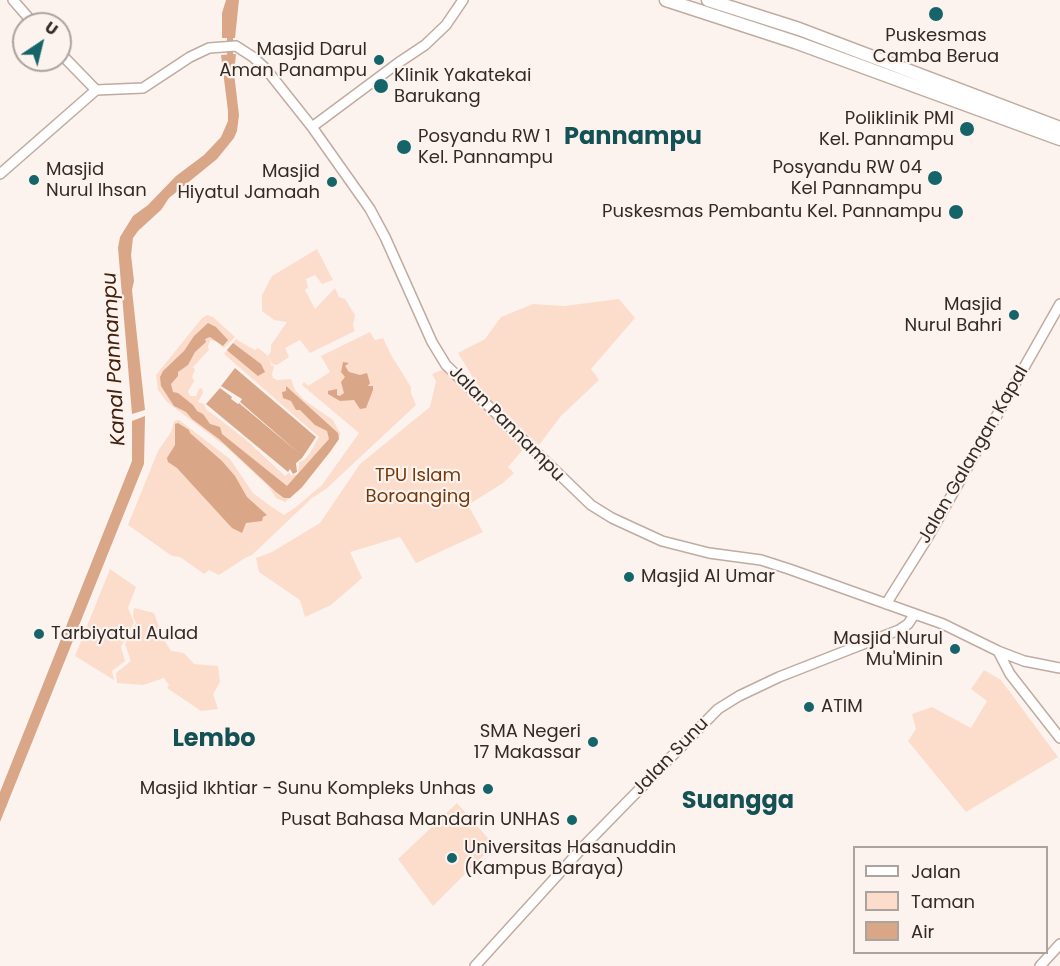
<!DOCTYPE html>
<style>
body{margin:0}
#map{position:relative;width:1060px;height:966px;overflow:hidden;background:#fcf3ef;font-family:Poppins,sans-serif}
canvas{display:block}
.legend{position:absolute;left:853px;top:846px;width:195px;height:108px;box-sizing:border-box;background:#fcf3ef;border:2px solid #aba39e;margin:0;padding:8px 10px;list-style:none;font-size:18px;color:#322a25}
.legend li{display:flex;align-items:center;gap:12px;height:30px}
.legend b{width:30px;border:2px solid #aba39e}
.north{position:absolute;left:12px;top:12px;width:60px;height:60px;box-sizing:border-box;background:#fcf3ef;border:2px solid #aba39e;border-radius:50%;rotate:35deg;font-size:16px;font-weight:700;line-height:24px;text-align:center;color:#322a25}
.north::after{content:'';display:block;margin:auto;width:21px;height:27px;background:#156469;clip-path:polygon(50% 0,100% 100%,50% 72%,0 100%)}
</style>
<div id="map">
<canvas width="1060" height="966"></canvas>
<ul class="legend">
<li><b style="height:8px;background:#fff"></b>Jalan</li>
<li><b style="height:16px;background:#fcdcca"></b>Taman</li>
<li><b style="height:16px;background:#daa688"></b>Air</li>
</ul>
<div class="north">U</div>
</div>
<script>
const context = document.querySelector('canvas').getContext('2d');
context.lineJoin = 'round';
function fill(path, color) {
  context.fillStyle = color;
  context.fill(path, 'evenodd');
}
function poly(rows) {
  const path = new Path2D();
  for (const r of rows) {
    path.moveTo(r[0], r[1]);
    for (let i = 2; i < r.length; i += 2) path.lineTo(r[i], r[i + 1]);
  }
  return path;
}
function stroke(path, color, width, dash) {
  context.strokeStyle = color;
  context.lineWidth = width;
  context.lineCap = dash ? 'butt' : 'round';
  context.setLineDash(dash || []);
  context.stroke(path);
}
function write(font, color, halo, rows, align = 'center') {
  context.font = font + ' Poppins,sans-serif';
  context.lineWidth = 4.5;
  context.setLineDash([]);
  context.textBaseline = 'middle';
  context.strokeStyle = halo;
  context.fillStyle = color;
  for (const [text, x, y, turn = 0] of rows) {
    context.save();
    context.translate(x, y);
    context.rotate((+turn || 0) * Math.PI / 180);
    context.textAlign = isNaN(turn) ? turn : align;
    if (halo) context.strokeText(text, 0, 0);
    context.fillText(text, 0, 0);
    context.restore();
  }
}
fill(poly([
 [317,249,333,280,322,284,315,275,306,279,308,287,305,290,315,309,335,288,339,297,345,299,355,315,353,326,355,331,310,353,300,340,285,348,289,357,277,365,272,364,269,358,271,365,274,366,272,374,273,378,277,380,291,379,295,390,304,400,333,420,340,433,339,439,302,488,285,502,276,498,268,486,225,446,167,402,158,390,156,375,202,318,207,315,213,317,235,337,224,348,215,341,210,340,208,346,209,350,193,367,195,370,192,377,194,381,188,391,190,396,196,396,199,389,202,388,203,393,198,402,204,404,206,409,245,439,285,476,289,473,291,475,298,474,299,462,304,460,310,453,319,437,224,354,236,339,244,344,255,350,258,348,268,356,271,351,271,345,287,322,274,320,262,311,262,295,272,276],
 [619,299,635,318,591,369,599,380,561,416,539,445,482,392,458,353,485,339,501,317,533,304,564,306],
 [370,332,375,340,383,338,391,355,411,387,411,393,416,405,326,489,312,498,252,555,245,558,219,575,209,570,204,574,180,557,172,556,128,525,158,451,171,432,174,421,179,420,230,459,253,493,269,505,284,515,296,507,322,485,359,433,302,385,304,382,308,386,330,372,321,356],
 [444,369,498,421,526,446,508,467,514,473,503,483,468,505,483,532,416,563,400,537,350,552,362,578,331,605,305,617,300,600,259,572,256,558,272,552,320,523,360,464,430,407,436,381,432,374],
 [110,569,136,587,128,608,134,622,121,647,125,661,112,671,114,680,75,656],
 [134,608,154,613,163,638,171,651,184,653,194,664,218,666,220,682,213,694,218,709,201,711,167,688,169,685,164,678,143,685,117,683,116,673,131,661,125,644,136,623,133,617],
 [984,670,1001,680,1058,757,966,812,908,741,916,729,912,714,932,707,971,728,987,701,971,689],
 [457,803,494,845,433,906,398,859]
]), '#fcdcca');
fill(poly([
 [226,0,239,0,235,38,222,38,222,13],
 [236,54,234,73,239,115,237,131,234,138,217,159,169,198,161,210,138,231,133,238,131,255,134,281,132,290,145,410,132,414,118,248,120,237,133,216,148,205,176,176,204,155,221,137,228,121,228,111,221,55],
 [208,323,216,327,228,340,223,346,210,337,205,339,206,342,195,352,188,365,178,372,178,376,171,384,173,392,178,393,193,405,197,411,203,414,210,424,220,427,222,434,287,486,329,439,327,431,315,425,300,410,296,410,291,401,283,398,282,392,286,391,286,386,338,433,339,439,330,452,302,487,290,498,284,498,276,492,219,439,192,419,186,412,174,406,161,386,160,377,163,371,184,351,194,336],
 [233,343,261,364,265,372,258,376,229,352,227,350],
 [343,362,349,363,345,366,349,372,360,375,367,373,370,383,368,386,373,386,373,390,366,408,360,409,354,400,340,401,328,394,328,391,337,389,337,395,340,396,344,393,341,382,345,377,341,372],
 [235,368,316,437,302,458,296,463,297,472,293,474,290,469,288,472,206,404,220,388,232,397,231,399,238,404,239,403,300,454,240,402,242,399,221,386],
 [145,416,144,464,0,822,0,792,132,461,132,421],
 [178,423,189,430,190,433,222,461,235,476,247,497,267,515,263,517,262,521,246,523,242,533,232,528,177,468,168,462,167,458,175,445,175,424]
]), '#daa688');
stroke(poly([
 [230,62,230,30]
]), '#daa688', 6);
const secondary = poly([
 [13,0,34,24],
 [60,53,96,90],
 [312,127,398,63,425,45,446,25,463,0],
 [0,174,96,90,143,88,190,57,209,48,236,46,253,57,266,69,312,127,370,209,385,237,432,342,446,365,591,505,612,518,662,541,709,553,761,560,789,569,943,624,998,651,1024,661,1060,668],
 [886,604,928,537,1060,304],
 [998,651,1010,674,1060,738],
 [475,966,584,846,718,709,739,696,779,677,899,630,908,624,914,615],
 [1040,966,1060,944]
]);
const highway = poly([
 [666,0,795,42,1060,139],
 [708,0,799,29,1060,128]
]);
stroke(secondary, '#c0aba0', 12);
stroke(highway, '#c0aba0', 15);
stroke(secondary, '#fff', 9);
stroke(highway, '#fff', 12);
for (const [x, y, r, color] of [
 [936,14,8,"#156469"],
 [379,60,6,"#156469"],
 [381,86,8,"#156469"],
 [967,129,8,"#156469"],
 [404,147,8,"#156469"],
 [935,178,8,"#156469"],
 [34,180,6,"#156469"],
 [332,182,6,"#156469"],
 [956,212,8,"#156469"],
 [1014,315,6,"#156469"],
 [629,577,6,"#156469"],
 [39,634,6,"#156469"],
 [955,649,6,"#156469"],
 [809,707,6,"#156469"],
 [593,742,6,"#156469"],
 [488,789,6,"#156469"],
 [572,820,6,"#156469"],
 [452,858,6,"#156469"]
]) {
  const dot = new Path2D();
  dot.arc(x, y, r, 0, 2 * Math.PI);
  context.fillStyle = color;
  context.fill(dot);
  stroke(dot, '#fcf3ef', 2);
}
write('18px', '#322a25', '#fcf3ef', [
 ["Puskesmas",936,36,"center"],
 ["Camba Berua",936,57,"center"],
 ["Masjid Darul",367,50],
 ["Aman Panampu",367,71],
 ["Klinik Yakatekai",394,76,"left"],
 ["Barukang",394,97,"left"],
 ["Poliklinik PMI",954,119],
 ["Kel. Pannampu",954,140],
 ["Posyandu RW 1",418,137,"left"],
 ["Kel. Pannampu",418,158,"left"],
 ["Posyandu RW 04",922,168],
 ["Kel Pannampu",922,189],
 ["Masjid",46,170,"left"],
 ["Nurul Ihsan",46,191,"left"],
 ["Masjid",320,172],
 ["Hiyatul Jamaah",320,193],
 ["Puskesmas Pembantu Kel. Pannampu",942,212],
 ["Masjid",1002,305],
 ["Nurul Bahri",1002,326],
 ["Masjid Al Umar",641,577,"left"],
 ["Tarbiyatul Aulad",51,634,"left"],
 ["Masjid Nurul",943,639],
 ["Mu'Minin",943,660],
 ["ATIM",821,707,"left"],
 ["SMA Negeri",581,732],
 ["17 Makassar",581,753],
 ["Masjid Ikhtiar - Sunu Kompleks Unhas",476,789],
 ["Pusat Bahasa Mandarin UNHAS",560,820],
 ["Universitas Hasanuddin",464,848,"left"],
 ["(Kampus Baraya)",464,869,"left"]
], 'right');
write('18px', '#322a25', '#fcf3ef', [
 ["Jalan Pannampu",506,424,45],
 ["Jalan Galangan Kapal",974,455,-60],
 ["Jalan Sunu",671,757,-46]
]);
write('18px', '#773707', '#fcf3ef', [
 ["TPU Islam",418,476],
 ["Boroanging",418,497]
]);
write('italic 20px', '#42200a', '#fcf3ef', [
 ["Kanal Pannampu",115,359,-93]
]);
write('bold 24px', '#145154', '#fcf3ef', [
 ["Pannampu",633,138],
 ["Lembo",214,740],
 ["Suangga",738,802]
]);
</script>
